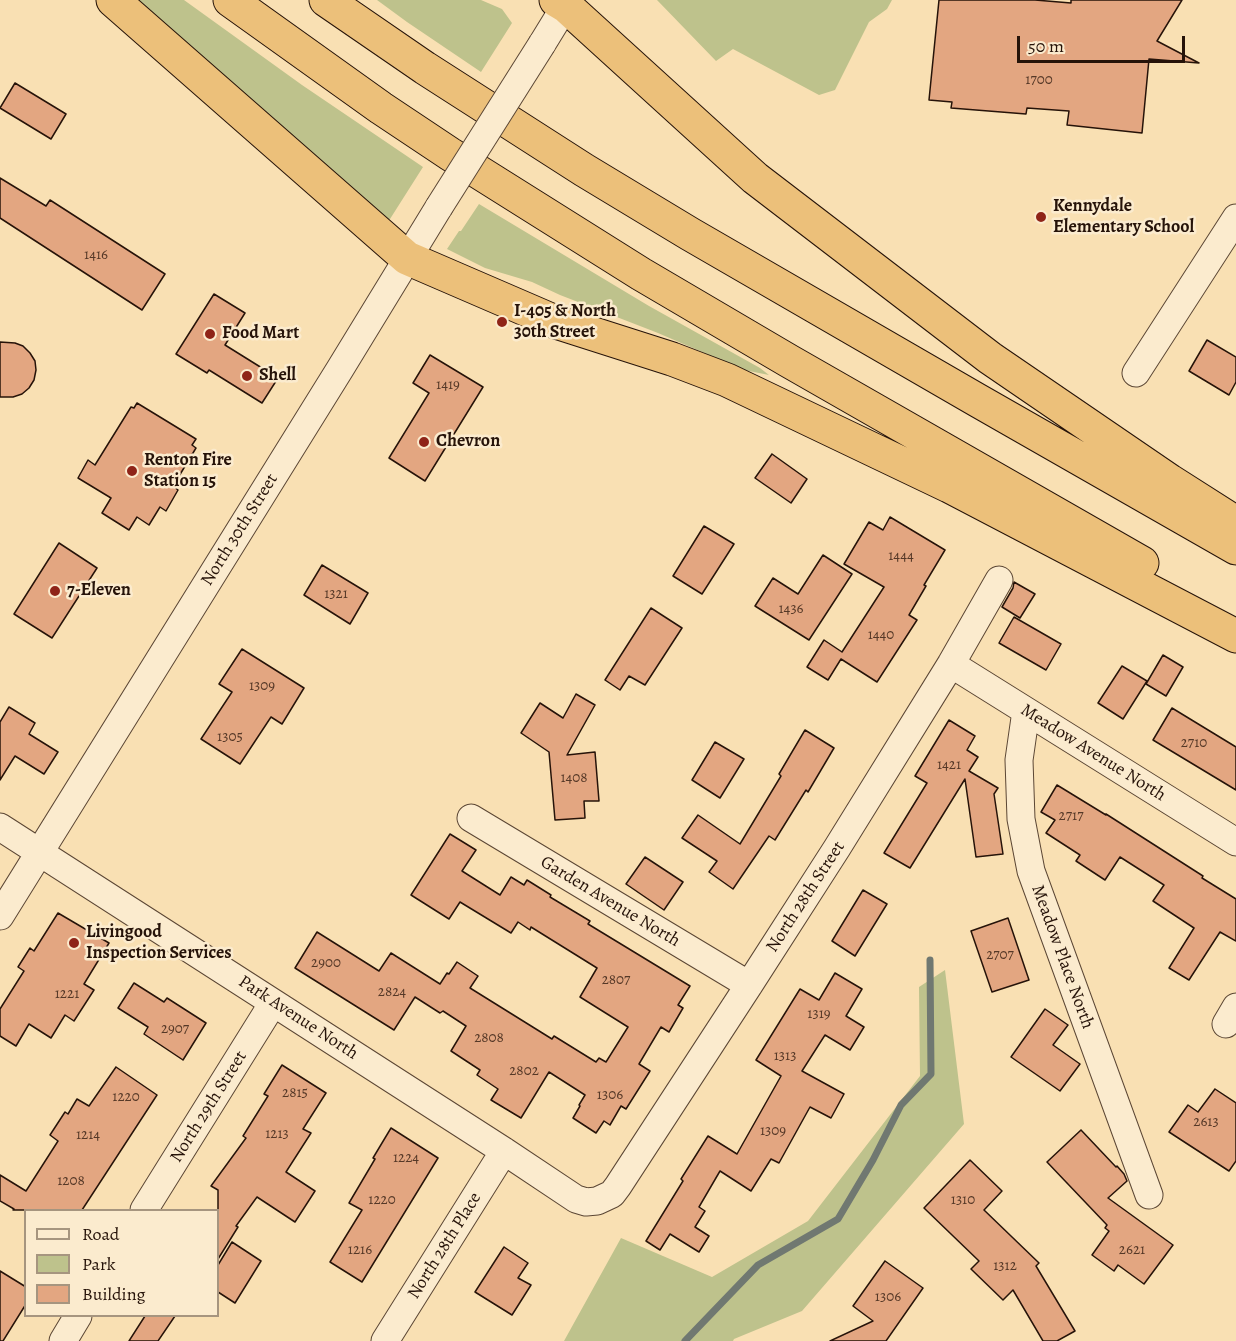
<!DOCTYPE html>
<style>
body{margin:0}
#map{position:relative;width:1236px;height:1341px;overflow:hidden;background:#f9e0b3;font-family:Alegreya,serif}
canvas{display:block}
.legend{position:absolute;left:24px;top:1209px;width:195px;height:108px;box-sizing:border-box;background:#fbebce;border:2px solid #a6957f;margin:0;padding:8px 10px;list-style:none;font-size:18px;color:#261309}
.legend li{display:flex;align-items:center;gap:12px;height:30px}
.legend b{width:30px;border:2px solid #a6957f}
.scale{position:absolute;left:1017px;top:36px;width:168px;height:27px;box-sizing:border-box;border:3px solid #261309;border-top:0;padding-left:8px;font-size:18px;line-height:21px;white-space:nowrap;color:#261309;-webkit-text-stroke:4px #fbebce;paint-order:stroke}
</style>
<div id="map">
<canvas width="1236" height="1341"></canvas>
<ul class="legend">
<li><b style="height:8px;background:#fbebce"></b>Road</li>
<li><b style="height:16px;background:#bec28c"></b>Park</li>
<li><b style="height:16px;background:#e3a681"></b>Building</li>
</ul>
<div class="scale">50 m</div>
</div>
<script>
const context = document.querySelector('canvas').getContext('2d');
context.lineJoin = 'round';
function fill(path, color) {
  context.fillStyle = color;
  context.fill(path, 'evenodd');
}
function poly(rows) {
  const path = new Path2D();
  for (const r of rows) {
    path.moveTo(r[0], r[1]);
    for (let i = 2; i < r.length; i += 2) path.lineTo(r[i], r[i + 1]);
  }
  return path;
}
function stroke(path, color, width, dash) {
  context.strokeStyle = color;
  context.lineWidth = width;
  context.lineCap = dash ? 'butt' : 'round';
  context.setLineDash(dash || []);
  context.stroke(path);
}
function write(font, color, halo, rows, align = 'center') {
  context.font = font + ' Alegreya,serif';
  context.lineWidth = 5;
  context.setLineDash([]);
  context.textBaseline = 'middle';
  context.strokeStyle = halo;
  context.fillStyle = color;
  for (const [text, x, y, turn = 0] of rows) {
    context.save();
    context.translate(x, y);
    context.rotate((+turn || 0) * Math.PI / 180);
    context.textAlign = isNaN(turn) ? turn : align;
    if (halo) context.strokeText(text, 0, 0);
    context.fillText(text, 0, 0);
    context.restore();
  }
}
fill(poly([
 [131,0,184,0,302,85,423,167,390,219,385,220],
 [377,0,481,0,502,9,512,23,481,72,407,22],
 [657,0,892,0,887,9,869,22,835,90,819,95,733,49,716,61],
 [479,204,649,306,760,368,769,375,744,370,658,333,560,295,532,282,485,268,447,249,459,231,461,231],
 [945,970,964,1124,802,1311,734,1339,733,1341,564,1341,621,1238,712,1277,808,1221,920,1076,919,987]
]), '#bec28c');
stroke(poly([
 [685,1341,758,1265,838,1219,873,1160,901,1105,931,1074,930,960]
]), '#707871', 7);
const building = poly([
 [939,0,1035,0,1071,3,1071,0,1182,0,1157,41,1199,63,1149,59,1142,133,1067,125,1069,111,1027,108,1026,114,951,108,952,102,929,100,939,0],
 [15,83,66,114,51,139,0,108,15,83],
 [0,178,46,206,50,200,165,274,142,310,0,218,0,178],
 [214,294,245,313,225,345,278,378,262,403,209,370,207,373,176,354,214,294],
 [1207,340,1236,357,1236,382,1229,395,1189,371,1207,340],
 [0,342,15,343,23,346,30,353,35,361,36,370,34,380,29,388,22,394,13,397,0,397,0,342],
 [430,355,483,387,425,481,389,458,429,393,413,383,430,355],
 [137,403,196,439,192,445,196,448,173,486,178,490,166,511,160,507,149,525,137,517,129,530,102,513,111,498,78,478,88,460,95,465,131,407,134,408,137,403],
 [772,454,807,479,791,503,755,478,772,454],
 [890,517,945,550,924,585,926,586,909,615,917,620,877,682,841,659,828,680,807,667,824,640,842,652,884,587,844,564,869,522,883,530,890,517],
 [704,526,734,544,702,594,673,576,704,526],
 [59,543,97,568,52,638,14,614,59,543],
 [823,555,852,574,809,640,755,606,773,578,798,594,823,555],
 [322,565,368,593,350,624,304,595,322,565],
 [1014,582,1035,594,1020,618,1002,607,1013,588,1014,582],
 [651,608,682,628,645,685,629,676,620,690,605,680,651,608],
 [1014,617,1061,644,1046,670,999,643,1014,617],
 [242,649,304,688,282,724,271,717,240,764,201,739,232,692,219,684,242,649],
 [1163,655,1183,667,1166,696,1146,684,1163,655],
 [1122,666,1147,681,1123,719,1098,703,1122,666],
 [576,694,595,705,567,755,595,752,599,801,584,801,585,818,555,820,549,752,521,733,540,703,563,718,576,694],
 [9,707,35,723,29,734,58,752,44,774,15,756,0,780,0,722,9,707],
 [1172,708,1236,747,1236,790,1153,740,1172,708],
 [949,720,975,736,967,750,978,757,969,771,998,788,994,794,1003,854,976,857,965,779,910,868,884,853,927,783,915,776,949,720],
 [805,730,834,748,808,792,806,790,775,840,769,836,733,889,709,872,717,861,682,838,698,815,740,844,781,776,779,774,805,730],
 [715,742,744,759,720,798,692,780,715,742],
 [1057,785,1106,815,1106,814,1203,876,1202,878,1236,899,1236,941,1220,932,1189,980,1169,968,1194,928,1153,901,1164,885,1120,857,1105,880,1076,861,1080,855,1046,833,1055,820,1041,812,1057,785],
 [450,834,476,850,462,871,500,895,511,877,524,885,527,880,551,895,550,897,590,921,588,924,690,986,678,1005,683,1008,669,1032,661,1027,639,1064,650,1071,626,1109,621,1106,610,1125,604,1121,596,1133,573,1118,580,1106,579,1105,585,1095,549,1072,521,1118,491,1100,498,1089,477,1075,480,1070,451,1051,466,1026,443,1011,440,1013,415,997,394,1030,295,968,317,932,379,971,391,953,440,984,447,973,449,974,457,962,478,976,470,988,552,1039,554,1036,596,1062,599,1058,606,1062,628,1027,580,997,597,968,531,927,530,930,518,922,511,933,460,902,449,919,411,895,450,834],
 [645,857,683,882,664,910,626,884,645,857],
 [863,890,887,904,855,956,832,941,863,890],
 [58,913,109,943,84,984,94,990,74,1021,65,1015,51,1038,29,1024,16,1046,0,1036,0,1009,24,971,18,967,30,948,34,951,58,913],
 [1008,918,1029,980,992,992,971,931,1008,918],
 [835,973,862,989,846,1016,864,1027,850,1050,825,1035,802,1071,844,1094,831,1118,810,1107,779,1163,771,1159,751,1191,720,1171,699,1207,705,1211,695,1227,709,1236,699,1252,670,1234,660,1250,646,1241,683,1181,681,1179,708,1136,737,1154,781,1076,756,1060,800,989,819,1000,835,973],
 [134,983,164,1002,167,998,206,1023,183,1060,144,1034,148,1027,118,1008,134,983],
 [1045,1009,1068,1025,1053,1045,1080,1064,1060,1091,1011,1057,1045,1009],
 [282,1065,326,1093,303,1129,311,1133,286,1172,315,1191,295,1222,257,1197,236,1226,238,1227,218,1259,218,1190,211,1186,246,1138,243,1136,268,1096,264,1094,282,1065],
 [116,1067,157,1095,82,1210,13,1210,14,1209,0,1201,0,1175,26,1191,58,1141,50,1135,65,1112,68,1114,77,1099,89,1106,116,1067],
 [1215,1089,1236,1103,1236,1161,1229,1171,1169,1132,1188,1105,1198,1112,1215,1089],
 [391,1128,438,1158,362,1282,330,1262,362,1210,349,1203,375,1159,373,1158,391,1128],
 [1081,1130,1116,1167,1117,1166,1124,1174,1127,1181,1108,1198,1173,1245,1144,1284,1118,1265,1114,1271,1092,1255,1109,1231,1105,1228,1107,1225,1047,1162,1081,1130],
 [970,1160,1002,1191,984,1210,1039,1263,1036,1266,1075,1331,1057,1341,1043,1341,1013,1290,1003,1300,971,1269,979,1261,924,1208,970,1160],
 [232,1242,261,1261,235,1303,218,1292,218,1265,232,1242],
 [504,1247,528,1263,518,1278,531,1285,512,1315,475,1292,504,1247],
 [885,1261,923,1288,886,1341,830,1341,873,1321,853,1306,885,1261],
 [0,1271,26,1287,26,1304,3,1341,0,1341,0,1271],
 [145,1316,175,1316,158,1341,129,1341,145,1316]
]);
fill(building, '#e3a681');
stroke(building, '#261309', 1.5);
const minor = poly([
 [542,44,569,0],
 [1136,373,1236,218],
 [951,664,1236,842],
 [1026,711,1019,760,1021,819,1031,871,1149,1195],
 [471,818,749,985],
 [0,827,504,1151,576,1199,586,1202,597,1201,612,1194,618,1186,749,985,837,848,951,664,999,580],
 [0,916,340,369,439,207],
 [1226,1024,1236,1007],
 [144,1210,273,1003],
 [63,1341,78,1316],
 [385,1341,504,1151]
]);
const highway = poly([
 [113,0,407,258,553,321,672,359,727,380,949,486,1236,636],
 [230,0,381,108,450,154,641,274,789,361,1142,563],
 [326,0,425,68,584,170,690,234,977,400,1236,548],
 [556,0,566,6,755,178,990,358,1170,481,1236,523]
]);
stroke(minor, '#5b4634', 29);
stroke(highway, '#261309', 35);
stroke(minor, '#fbebce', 27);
stroke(highway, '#ecc07a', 33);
const minorBridge = poly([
 [439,207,542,44]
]);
stroke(minorBridge, '#5b4634', 29, []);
stroke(minorBridge, '#fbebce', 27);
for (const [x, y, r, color] of [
 [1041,217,6,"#8f2418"],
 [502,322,6,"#8f2418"],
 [210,334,6,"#8f2418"],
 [247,376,6,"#8f2418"],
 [424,442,6,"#8f2418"],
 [132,471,6,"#8f2418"],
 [55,591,6,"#8f2418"],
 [74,943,6,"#8f2418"]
]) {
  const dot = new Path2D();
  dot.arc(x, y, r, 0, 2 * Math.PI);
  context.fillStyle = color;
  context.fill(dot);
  stroke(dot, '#fbebce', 2);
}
write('15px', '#553827', null, [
 ["1700",1039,80],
 ["1416",96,255],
 ["1419",448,385],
 ["1444",901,556],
 ["1321",336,594],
 ["1436",791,609],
 ["1440",881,635],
 ["1309",262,686],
 ["1305",230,737],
 ["2710",1194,743],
 ["1421",949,765],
 ["1408",574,778],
 ["2717",1071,816],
 ["2707",1000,955],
 ["2900",326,963],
 ["2807",616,980],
 ["2824",392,992],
 ["1221",67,994],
 ["1319",819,1014],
 ["2907",175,1029],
 ["2808",489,1038],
 ["1313",785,1056],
 ["2802",524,1071],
 ["2815",295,1093],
 ["1306",610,1095],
 ["1220",126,1097],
 ["2613",1206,1122],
 ["1309",773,1131],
 ["1213",277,1134],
 ["1214",88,1135],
 ["1224",406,1158],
 ["1208",71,1181],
 ["1220",382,1200],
 ["1310",963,1200],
 ["1216",360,1250],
 ["2621",1132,1250],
 ["1312",1005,1266],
 ["1306",888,1297]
]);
write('bold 18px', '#261309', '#fbebce', [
 ["Kennydale",1053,207],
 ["Elementary School",1053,228],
 ["I-405 & North",514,312],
 ["30th Street",514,333],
 ["Food Mart",222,334],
 ["Shell",259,376],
 ["Chevron",436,442],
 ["Renton Fire",144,461],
 ["Station 15",144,482],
 ["7-Eleven",67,591],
 ["Livingood",86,933],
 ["Inspection Services",86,954]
], 'left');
write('18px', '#261309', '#fbebce', [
 ["North 30th Street",240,530,-58],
 ["Meadow Avenue North",1093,753,32],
 ["North 28th Street",806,897,-57],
 ["Garden Avenue North",610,902,31],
 ["Meadow Place North",1062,957,70],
 ["Park Avenue North",298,1018,33],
 ["North 29th Street",209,1107,-58],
 ["North 28th Place",445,1246,-58]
]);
</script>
